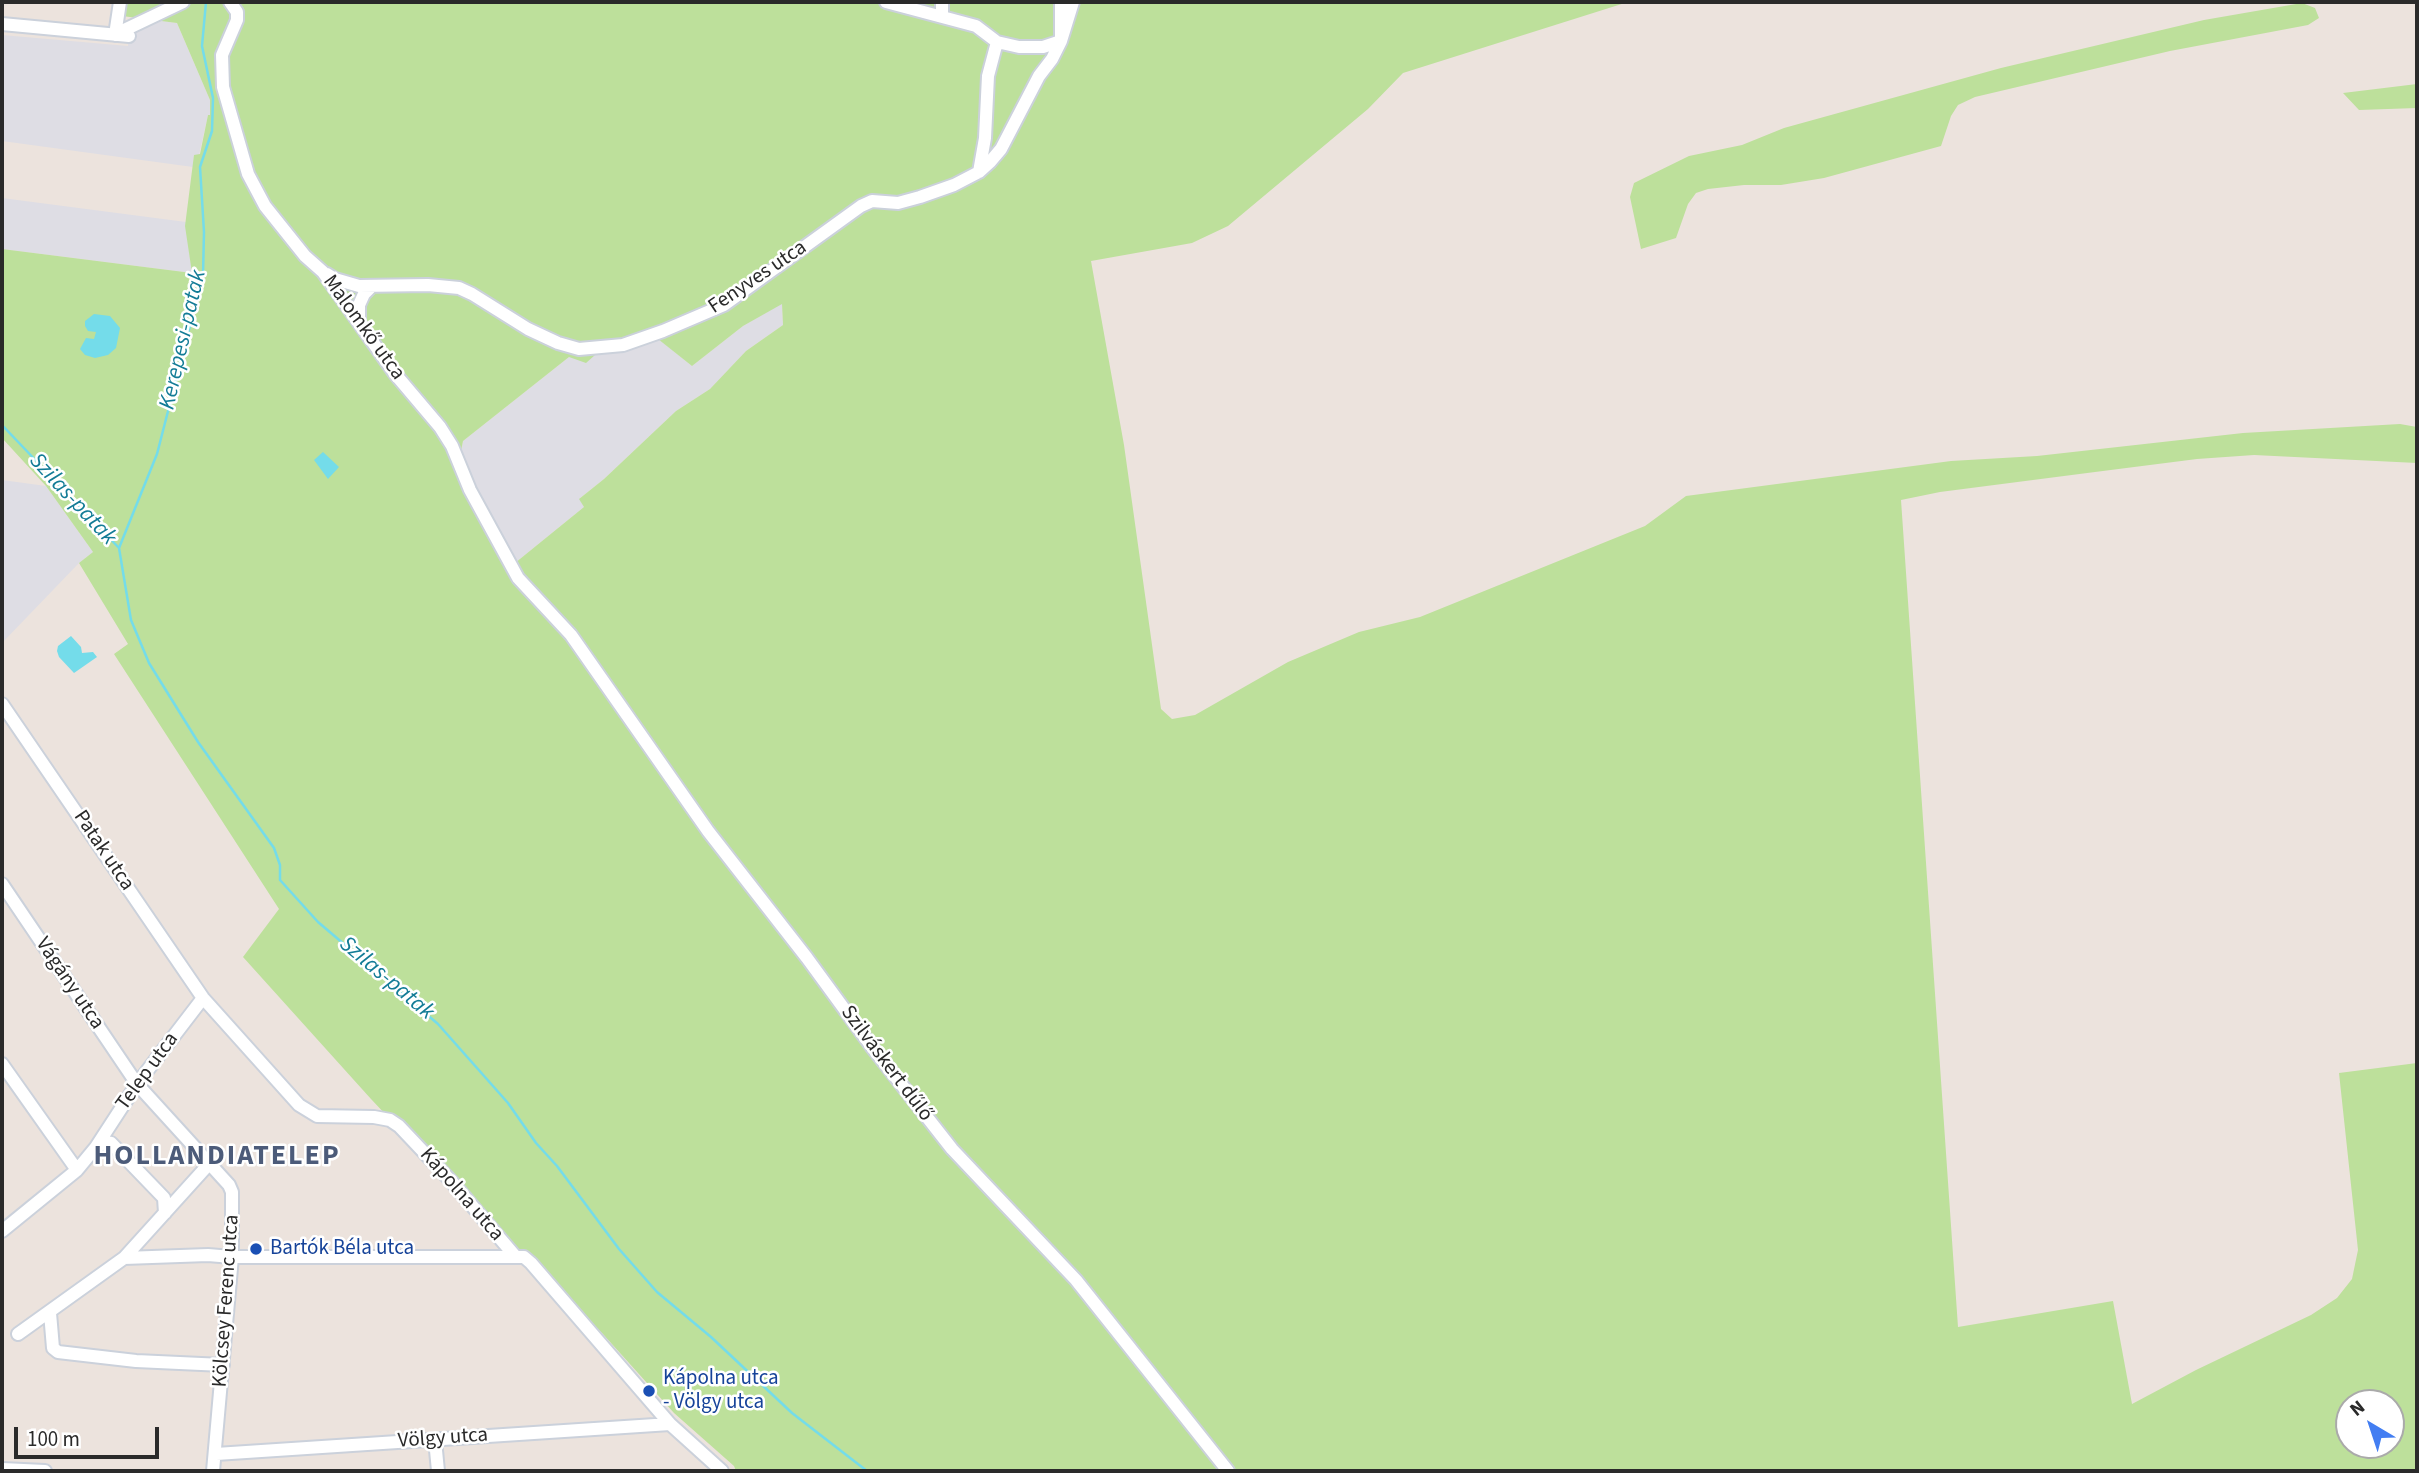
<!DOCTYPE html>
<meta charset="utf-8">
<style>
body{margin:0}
#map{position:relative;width:2419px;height:1473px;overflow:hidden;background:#ece3dd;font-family:"Source Sans 3",sans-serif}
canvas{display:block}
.frame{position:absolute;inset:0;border:4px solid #2a2a2a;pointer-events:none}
.north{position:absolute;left:2335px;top:1389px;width:70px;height:70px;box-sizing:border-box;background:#fff;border:2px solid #aaa;border-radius:50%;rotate:321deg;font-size:19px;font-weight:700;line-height:28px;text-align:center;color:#2a2a2a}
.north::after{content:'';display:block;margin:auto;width:24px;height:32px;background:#437ef2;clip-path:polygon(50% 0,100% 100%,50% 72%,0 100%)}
.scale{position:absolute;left:14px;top:1427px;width:145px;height:32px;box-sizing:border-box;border:4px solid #2a2a2a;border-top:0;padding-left:9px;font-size:21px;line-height:24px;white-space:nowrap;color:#2a2a2a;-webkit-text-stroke:5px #fff;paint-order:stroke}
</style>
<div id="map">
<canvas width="2419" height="1473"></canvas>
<div class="frame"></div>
<div class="north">N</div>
<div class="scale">100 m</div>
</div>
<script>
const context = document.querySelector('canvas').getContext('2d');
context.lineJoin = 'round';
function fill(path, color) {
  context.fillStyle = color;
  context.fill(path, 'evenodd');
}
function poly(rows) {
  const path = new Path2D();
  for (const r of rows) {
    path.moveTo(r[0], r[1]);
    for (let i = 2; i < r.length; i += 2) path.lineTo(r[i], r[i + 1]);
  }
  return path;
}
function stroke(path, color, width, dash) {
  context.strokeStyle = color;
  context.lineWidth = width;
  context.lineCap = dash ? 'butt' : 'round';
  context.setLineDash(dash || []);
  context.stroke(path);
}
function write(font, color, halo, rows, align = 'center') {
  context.font = font + ' "Source Sans 3",sans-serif';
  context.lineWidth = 5;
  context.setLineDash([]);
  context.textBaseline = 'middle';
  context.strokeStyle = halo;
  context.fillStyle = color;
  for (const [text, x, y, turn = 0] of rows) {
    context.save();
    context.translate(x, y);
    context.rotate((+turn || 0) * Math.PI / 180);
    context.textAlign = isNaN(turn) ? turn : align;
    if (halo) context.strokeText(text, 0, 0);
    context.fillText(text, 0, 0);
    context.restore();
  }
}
fill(poly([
 [154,20,177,23,210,100,210,115,208,115,199,155,194,155,193,167,2,141,2,35,128,46,129,33],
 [2,198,186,222,192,273,2,249],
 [782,303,783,325,746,351,710,389,676,411,604,479,580,498,584,507,515,563,460,456,463,441,569,357,595,355,659,339,692,366,743,326],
 [2,480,46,486,93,552,79,563,2,643]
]), '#dedde4');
fill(poly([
 [124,2,1628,2,1403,73,1368,109,1228,226,1192,243,1091,261,1124,445,1161,709,1172,719,1195,715,1288,662,1359,632,1420,617,1645,526,1686,496,1951,461,2037,456,2243,433,2400,424,2417,427,2417,463,2254,455,2197,459,2095,472,1940,492,1901,500,1958,1327,2113,1301,2132,1404,2196,1370,2311,1315,2337,1298,2352,1279,2358,1250,2339,1073,2417,1063,2417,1471,736,1471,734,1466,674,1413,602,1333,507,1244,371,1099,243,957,279,909,114,654,128,644,79,563,93,552,46,486,2,438,2,249,192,273,185,226,194,155,200,154,208,115,210,115,210,100,177,23,122,16],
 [782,304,783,325,746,351,710,389,676,411,604,479,579,499,584,507,515,563,460,456,463,441,569,357,586,363,595,355,658,339,692,366,743,326],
 [2349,1403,2391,1403,2391,1445,2349,1445],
 [2302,3,2315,8,2319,18,2308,25,2170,51,1975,97,1958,105,1951,116,1941,146,1824,178,1781,185,1744,185,1708,189,1696,193,1688,204,1676,238,1641,249,1630,197,1634,183,1689,156,1742,145,1784,128,2001,68,2204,20],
 [2417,84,2417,108,2359,110,2343,93]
]), '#bde09b');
fill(poly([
 [94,314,110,316,120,328,116,348,108,355,95,358,85,355,80,349,86,338,94,339,96,332,88,331,85,326,85,321],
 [323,452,339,467,328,479,314,460],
 [71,636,81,647,82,653,93,652,97,657,74,673,59,657,57,651,58,646]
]), '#74dcea');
stroke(poly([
 [2,425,119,548,131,620,149,663,198,742,274,848,280,865,280,880,318,922,438,1024,508,1103,536,1143,557,1166,619,1249,657,1292,711,1337,792,1413,867,1471],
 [119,548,157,454,203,275,204,232,200,167,212,131,213,98,202,46,206,2]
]), '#74dcea', 2.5);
const minor = poly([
 [230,2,237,12,237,20,222,55,223,87,248,174,265,206,305,256,323,272,396,375,440,427,452,446,470,490,518,578,571,635,708,831,807,958,872,1047,952,1149,1076,1280,1228,1471],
 [886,2,976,26,997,42,1019,47,1043,47,1061,41,1073,2],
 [942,2,942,16],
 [2,24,129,36],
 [118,33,183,2],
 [115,35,120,2],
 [979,172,985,138,988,76,997,42],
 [327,274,335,279,359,286,428,285,459,288,472,294,528,329,558,343,579,349,623,345,663,331,724,305,861,206,872,201,898,203,920,197,954,185,979,172,990,162,1001,149,1039,76,1052,59,1061,41,1061,2],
 [359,320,359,305,364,294,371,287],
 [2,704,203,998,299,1105,317,1116,374,1117,390,1120,399,1126,451,1181,515,1256],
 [2,884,137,1084,229,1185,232,1192,232,1257,213,1471],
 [2,1064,77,1170],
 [96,1147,106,1142,111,1143,164,1198,165,1213],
 [2,1231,77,1170,96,1147,137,1084,203,998],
 [124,1258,208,1255,232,1257,524,1257,531,1263,670,1424,722,1471],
 [50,1313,53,1348,58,1352,136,1361,223,1365],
 [18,1334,124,1258,209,1164],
 [435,1440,438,1471],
 [216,1454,670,1424],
 [2,1469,45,1471]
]);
stroke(minor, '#cbd1db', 16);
stroke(minor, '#fff', 12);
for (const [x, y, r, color] of [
 [256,1249,7,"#1a4fb4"],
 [649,1391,7,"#1a4fb4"]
]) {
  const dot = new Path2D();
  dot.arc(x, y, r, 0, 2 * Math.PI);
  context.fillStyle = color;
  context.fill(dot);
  stroke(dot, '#fff', 2.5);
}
write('21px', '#2a2a2a', '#fff', [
 ["Fenyves utca",758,278,-34],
 ["Malomkő utca",363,328,54],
 ["Patak utca",103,851,56],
 ["Vágány utca",69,984,56],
 ["Szilváskert dűlő",886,1064,53],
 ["Telep utca",148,1072,-54],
 ["Kápolna utca",461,1195,49],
 ["Kölcsey Ferenc utca",227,1301,-86],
 ["Völgy utca",443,1439,-4]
]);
write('21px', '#164399', '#fff', [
 ["Bartók Béla utca",270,1249],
 ["Kápolna utca",663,1379],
 ["- Völgy utca",663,1403]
], 'left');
write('italic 23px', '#137c96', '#fff', [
 ["Kerepesi-patak",184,340,-77],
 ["Szilas-patak",72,500,47],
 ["Szilas-patak",386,979,40]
]);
context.letterSpacing = '2px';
write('bold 28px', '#4c5b79', '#fff', [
 ["HOLLANDIATELEP",217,1158]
]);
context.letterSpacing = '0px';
</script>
